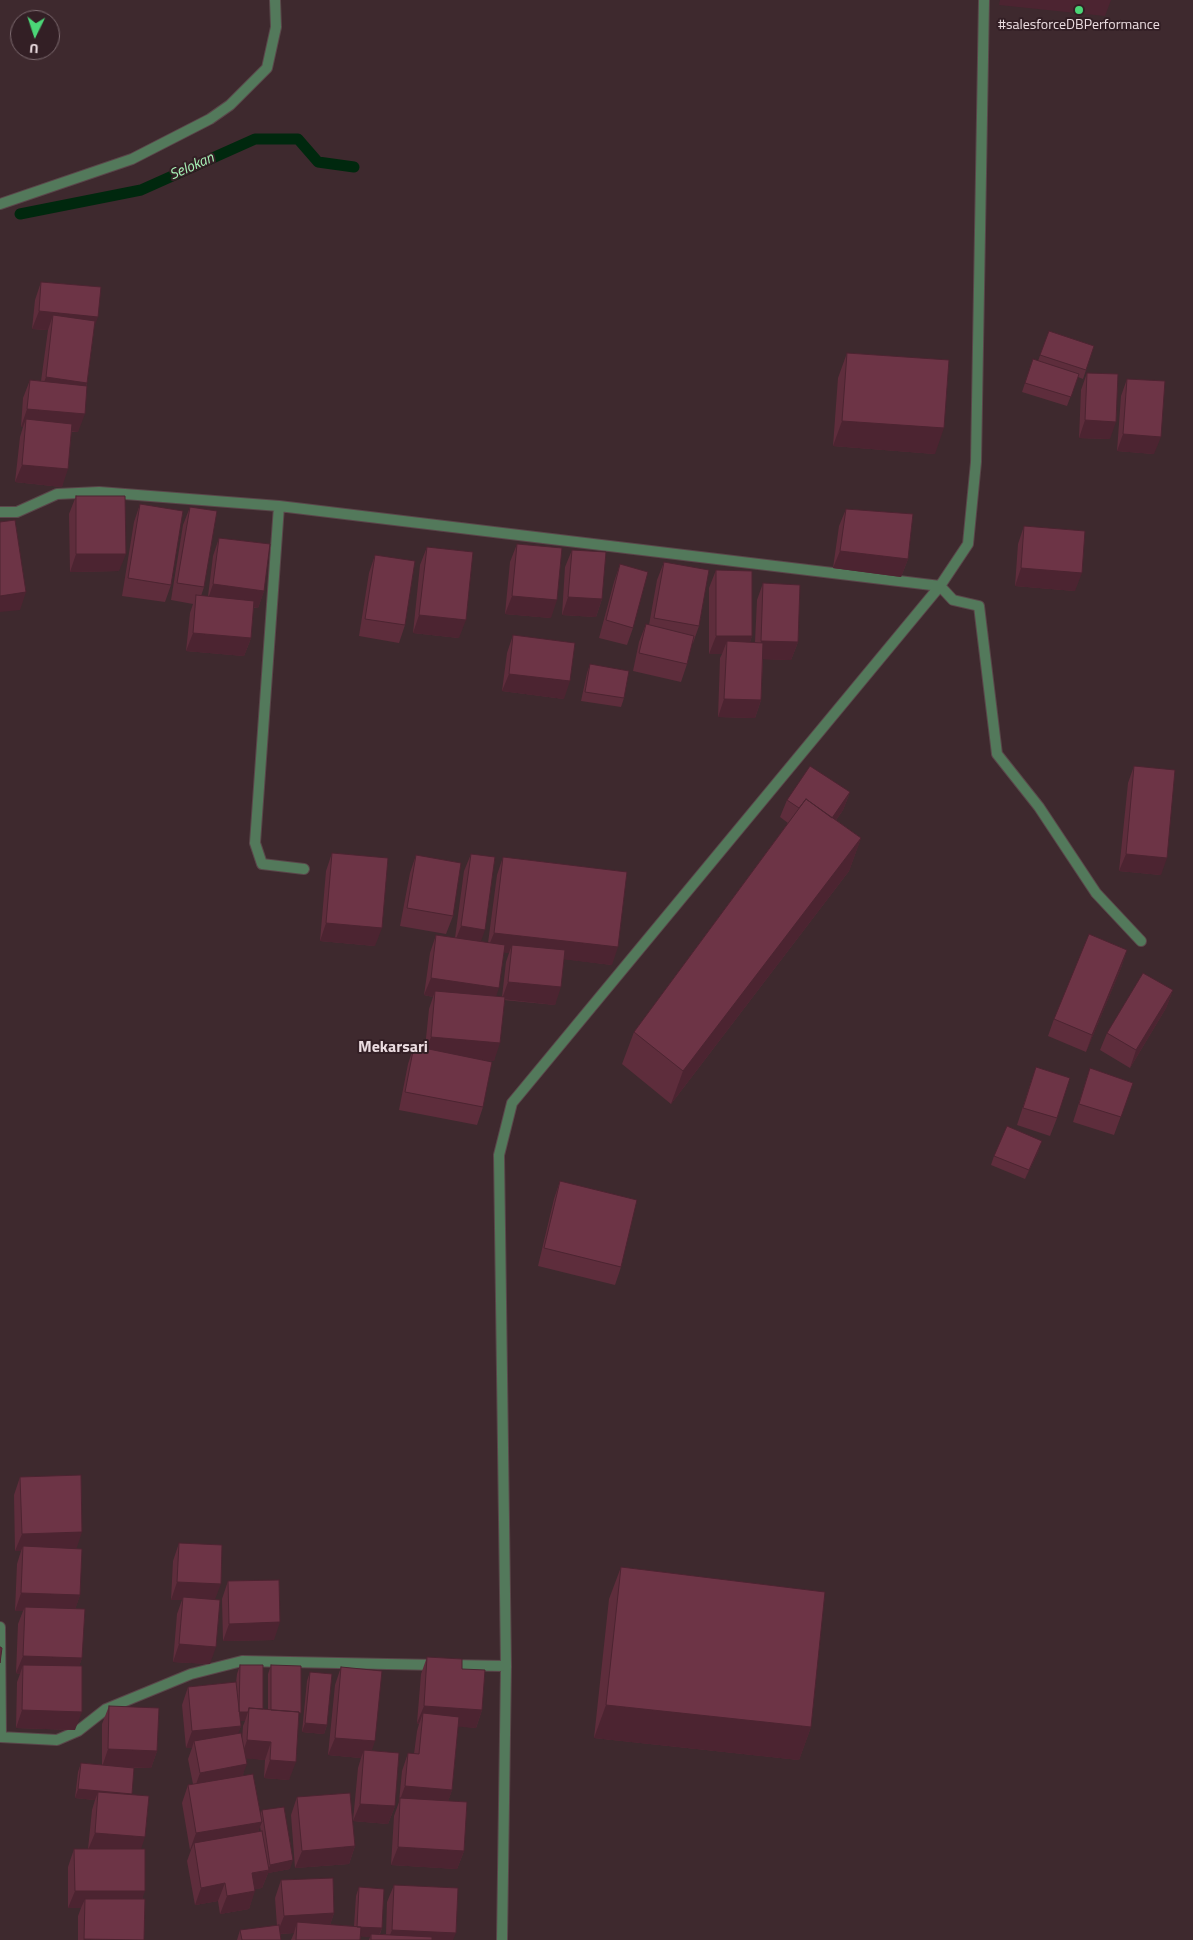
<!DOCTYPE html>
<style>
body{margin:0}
#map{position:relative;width:1193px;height:1940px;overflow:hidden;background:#3e292e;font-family:"Titillium Web",sans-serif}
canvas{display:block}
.north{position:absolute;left:10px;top:10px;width:50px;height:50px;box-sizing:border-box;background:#331f25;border:1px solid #7d6b70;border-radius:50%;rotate:184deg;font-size:14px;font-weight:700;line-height:20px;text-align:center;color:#ebdce0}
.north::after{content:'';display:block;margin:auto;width:18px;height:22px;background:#4bd677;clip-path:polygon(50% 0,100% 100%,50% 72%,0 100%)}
</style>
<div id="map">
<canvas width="1193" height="1940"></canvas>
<div class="north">U</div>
</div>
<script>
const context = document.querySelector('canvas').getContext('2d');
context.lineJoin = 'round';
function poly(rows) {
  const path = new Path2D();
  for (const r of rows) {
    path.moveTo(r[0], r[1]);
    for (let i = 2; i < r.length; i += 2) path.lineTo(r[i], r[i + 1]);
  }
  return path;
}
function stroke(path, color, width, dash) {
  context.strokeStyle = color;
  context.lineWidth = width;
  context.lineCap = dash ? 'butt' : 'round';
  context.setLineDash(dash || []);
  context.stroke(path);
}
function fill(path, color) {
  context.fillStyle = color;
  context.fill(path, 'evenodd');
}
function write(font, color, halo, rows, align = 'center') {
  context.font = font + ' "Titillium Web",sans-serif';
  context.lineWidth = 4;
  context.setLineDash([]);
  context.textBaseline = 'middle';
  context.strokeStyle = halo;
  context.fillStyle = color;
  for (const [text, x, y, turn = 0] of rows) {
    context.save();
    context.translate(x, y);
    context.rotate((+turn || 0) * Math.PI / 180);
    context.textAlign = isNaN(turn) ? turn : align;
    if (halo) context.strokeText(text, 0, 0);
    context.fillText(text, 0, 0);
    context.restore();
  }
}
stroke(poly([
 [20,214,141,190,255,139,298,139,318,162,354,167]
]), '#00280e', 11);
const service = poly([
 [0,204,132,159,210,119,230,105,267,68,276,27,275,0]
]);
const minor = poly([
 [279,506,255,843,262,864,304,869],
 [0,512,17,512,57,494,99,492,279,506,940,586,953,600,979,606,997,754,1039,807,1096,893,1141,941],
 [0,1627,1,1737],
 [450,1665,506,1666],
 [0,1737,57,1740,78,1731,106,1709,191,1674,242,1661,436,1665],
 [502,1940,506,1666,499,1155,512,1103,940,586,968,544,976,462,984,0]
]);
stroke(service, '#5a464a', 12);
stroke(minor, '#5a464a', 12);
stroke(service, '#53795b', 10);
stroke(minor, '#53795b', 10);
fill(poly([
 [41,282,94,329,87,383,78,432,71,432,62,487,15,482,20,437,23,427,21,427,23,398,30,380,41,381,48,330,32,329,35,300],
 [1049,331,1094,346,1083,379,1078,377,1067,406,1022,392,1033,359,1038,361],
 [847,353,935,454,833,446,838,378],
 [1087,373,1110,439,1079,438,1081,390],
 [1127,379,1154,454,1117,451,1121,396],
 [76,496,119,571,70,572,69,514],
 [140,504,171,585,165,602,122,596,134,522],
 [190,507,204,587,201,596,208,596,213,556,219,538,264,591,258,608,253,608,251,638,244,656,186,651,190,613,193,604,171,600,183,525],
 [846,509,908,559,901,577,833,568,839,526],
 [1024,526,1075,591,1015,586,1018,544],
 [517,544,551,618,505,614,510,562],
 [427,547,459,638,413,633,420,565],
 [572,550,602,599,596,617,562,615,565,567],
 [375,555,405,625,399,643,359,636,369,573],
 [664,562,699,626,693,643,692,643,687,664,681,682,633,671,639,642,646,624,649,625,657,580],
 [620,564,633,628,627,645,599,638,614,582],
 [716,570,752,636,750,642,755,642,757,600,763,583,798,642,791,660,763,659,761,700,755,718,718,717,720,658,722,654,709,654,709,588],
 [513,635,564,699,502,691,507,653],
 [590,664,624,698,621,707,581,701,587,673],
 [1134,766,1161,875,1119,871,1128,783],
 [850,792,843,810,836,820,861,838,849,871,671,1104,622,1064,634,1032,788,823,780,817,787,800],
 [332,853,375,946,320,941,326,871],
 [471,854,481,942,488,943,497,875,503,857,612,965,564,959,555,1005,504,1000,494,1061,484,1060,483,1107,477,1125,399,1110,408,1064,414,1046,425,1048,429,1009,433,997,424,995,430,953,436,935,455,938,464,871],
 [504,952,509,953,506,962,502,997,496,996],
 [416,855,453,916,446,934,400,926,410,873],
 [1127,950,1121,968,1086,1052,1048,1036,1054,1019],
 [1173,990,1166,1008,1130,1068,1100,1050,1107,1033],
 [1036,1067,1057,1118,1050,1136,1017,1125],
 [1090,1068,1133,1083,1114,1135,1073,1122],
 [1039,1150,1025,1179,991,1165,994,1156],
 [560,1181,621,1267,615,1285,538,1266,554,1199],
 [20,1477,76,1548,80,1595,75,1609,82,1658,79,1666,75,1730,16,1728,17,1682,20,1674,16,1673,18,1624,23,1611,15,1611,17,1564,21,1551,15,1551,14,1495],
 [179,1543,215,1600,210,1664,173,1662,177,1614,182,1600,171,1600,173,1561],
 [621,1567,811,1727,799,1760,594,1738,609,1599],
 [228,1581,274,1640,223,1641,222,1599],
 [427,1657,462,1669,482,1710,476,1728,458,1726,452,1790,448,1801,464,1851,457,1869,391,1865,394,1816,399,1802,402,1771,408,1753,414,1754,417,1731,419,1724,417,1723,421,1674],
 [240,1665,263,1709,268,1710,268,1674,271,1665,299,1719,289,1780,264,1778,265,1760,246,1758,243,1775,260,1815,262,1810,290,1869,268,1873,262,1888,255,1889,249,1909,220,1914,218,1901,195,1905,187,1861,191,1850,190,1850,182,1803,188,1785,193,1784,188,1759,192,1748,186,1748,182,1705,188,1687,236,1683,237,1674],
 [241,1721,245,1721,243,1726,242,1740,238,1733,241,1726],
 [260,1826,261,1832,258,1832],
 [341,1667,372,1751,395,1806,388,1824,353,1821,358,1768,361,1758,328,1755,335,1685],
 [310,1672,327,1725,324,1734,302,1732,307,1681],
 [109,1706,157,1751,151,1768,134,1768,131,1795,141,1849,144,1940,78,1940,78,1916,81,1908,68,1908,68,1867,74,1849,88,1849,92,1810,95,1800,75,1798,78,1772,81,1763,102,1765,102,1724],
 [297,1797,355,1846,349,1864,295,1868,291,1815],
 [281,1880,334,1913,330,1925,354,1926,356,1896,359,1887,382,1928,380,1934,386,1934,387,1902,394,1885,453,1940,369,1940,370,1937,361,1936,360,1940,291,1940,294,1933,280,1934,281,1940,237,1940,240,1930,277,1926,275,1898]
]), '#5e2d3c');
fill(poly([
 [1000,0,1111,0,1105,16,999,5],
 [39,311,98,317,92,334,53,315,48,330,32,329],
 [46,377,87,383,80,400,39,395],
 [27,409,85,414,78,432,25,427,26,419,23,427,21,427],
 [1085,420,1116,422,1110,439,1079,438],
 [842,421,944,428,935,454,833,446],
 [1123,434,1161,437,1154,454,1117,451],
 [22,465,68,469,62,487,15,482],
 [840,551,908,559,901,577,833,568],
 [76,554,126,554,119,571,70,572],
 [1021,568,1082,573,1075,591,1015,586],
 [213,584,264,591,258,608,207,602],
 [26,592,20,610,0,612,0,596],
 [512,596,557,600,551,618,505,614],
 [568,597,602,599,596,617,562,615],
 [419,615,466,620,459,638,413,633],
 [193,633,251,638,244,656,186,651],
 [716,636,752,636,746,654,727,641,722,654,709,654],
 [761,641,798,642,791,660,755,659],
 [509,674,570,681,564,699,502,691],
 [724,699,761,700,755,718,718,717],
 [850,792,843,810,818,845,825,827],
 [861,838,849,871,671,1104,683,1071],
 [1126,854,1167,858,1161,875,1119,871],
 [326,923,382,928,375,946,320,941],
 [461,926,485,930,479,947,454,944],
 [494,933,618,947,612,965,511,953,512,945,509,953,487,950],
 [1127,950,1121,968,1086,1052,1092,1035],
 [431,978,499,988,493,1005,435,991,433,997,424,995],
 [508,982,561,987,555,1005,502,999],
 [1173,990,1166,1008,1130,1068,1136,1050],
 [431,1037,500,1043,494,1061,424,1055],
 [1042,1141,1039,1150,1025,1179,1029,1170],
 [82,1532,76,1550,23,1546,21,1551,15,1551,22,1534],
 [177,1582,221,1584,214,1602,183,1597,182,1600,171,1600],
 [21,1593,80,1595,74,1613,25,1607,23,1611,15,1611],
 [280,1622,274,1640,223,1641,229,1624],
 [179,1644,216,1647,210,1664,173,1662],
 [23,1656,82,1658,76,1676,23,1665,20,1674,16,1673],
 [606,1705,811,1727,799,1760,594,1738],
 [424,1706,482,1710,476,1728,422,1724,423,1713,419,1724,417,1723],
 [22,1710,82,1712,75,1730,16,1728],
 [239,1712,248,1712,245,1721,236,1721],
 [305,1723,327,1725,324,1734,302,1732],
 [241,1726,235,1743,194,1741,192,1748,186,1748,192,1731],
 [335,1738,375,1741,369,1759,364,1750,361,1758,328,1755],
 [247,1740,271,1742,265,1760,241,1758],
 [108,1749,157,1751,151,1768,102,1767],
 [270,1760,296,1762,289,1780,264,1778],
 [247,1764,240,1782,194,1790,200,1773],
 [405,1786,452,1790,446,1808,400,1800],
 [78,1789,132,1794,98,1792,95,1800,75,1798],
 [360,1804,395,1806,388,1824,353,1821],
 [262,1822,255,1839,194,1843,191,1850,190,1850,196,1833],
 [95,1833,145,1837,139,1855,88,1850],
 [355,1846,349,1864,295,1868,302,1851],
 [398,1847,464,1851,457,1869,391,1865],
 [293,1860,290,1869,268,1873,262,1888,246,1891,252,1873,268,1871,270,1865],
 [225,1883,218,1901,195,1905,201,1888],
 [75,1891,145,1891,139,1909,85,1899,81,1908,68,1908],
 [255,1891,249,1909,220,1914,227,1896],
 [334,1913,328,1931,297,1922,294,1933,277,1934,284,1916],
 [357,1927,382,1928,378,1937,371,1934,370,1937,354,1936],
 [392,1930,456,1933,453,1940,388,1940],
 [84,1939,134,1940,83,1940]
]), '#4c2431');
const building = poly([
 [41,282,101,287,98,317,39,311,41,282],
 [53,315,95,321,87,383,46,377,53,315],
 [1049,331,1094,346,1086,370,1040,355,1049,331],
 [847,353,949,360,944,428,842,421,847,353],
 [1033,359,1079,374,1071,397,1025,383,1033,359],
 [1087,373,1118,374,1116,422,1085,420,1087,373],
 [1127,379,1165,381,1161,437,1123,434,1127,379],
 [30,380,87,386,85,414,27,409,30,380],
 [26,419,72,424,68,469,22,465,26,419],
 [76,496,125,496,126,554,76,554,76,496],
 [140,504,183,511,171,585,128,578,140,504],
 [190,507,217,511,204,587,177,583,190,507],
 [846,509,913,514,908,559,840,551,846,509],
 [15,520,26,592,0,596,0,522,15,520],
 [1024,526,1085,531,1082,573,1021,568,1024,526],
 [219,538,270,544,264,591,213,584,219,538],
 [517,544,562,548,557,600,512,596,517,544],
 [427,547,473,552,466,620,419,615,427,547],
 [572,550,606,552,602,599,568,597,572,550],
 [375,555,415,561,405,625,365,619,375,555],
 [664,562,709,570,699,626,654,618,664,562],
 [620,564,648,572,633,628,606,620,620,564],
 [716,570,752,571,752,636,716,636,716,570],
 [763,583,800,585,798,642,761,641,763,583],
 [196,595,254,601,251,638,193,633,196,595],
 [646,624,694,636,687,664,639,653,646,624],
 [513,635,575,643,570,681,509,674,513,635],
 [727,641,763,643,761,700,724,699,727,641],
 [590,664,629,671,624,698,585,692,590,664],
 [810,766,850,792,832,818,806,799,799,808,787,800,810,766],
 [1134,766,1175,770,1167,858,1126,854,1134,766],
 [806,799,861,838,683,1071,634,1032,806,799],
 [332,853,388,858,382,928,326,923,332,853],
 [471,854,495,857,485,930,461,926,471,854],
 [416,855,461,863,453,916,407,908,416,855],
 [503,857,627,872,618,947,494,933,503,857],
 [1089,934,1127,950,1092,1035,1054,1019,1089,934],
 [436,935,505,945,499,988,431,978,436,935],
 [512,945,565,950,561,987,508,982,512,945],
 [1143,973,1173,990,1136,1050,1107,1033,1143,973],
 [435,991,505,997,500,1043,431,1037,435,991],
 [414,1046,492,1062,483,1107,405,1092,414,1046],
 [1036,1067,1070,1078,1057,1118,1023,1108,1036,1067],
 [1090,1068,1133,1083,1121,1117,1079,1104,1090,1068],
 [1007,1126,1042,1141,1029,1170,994,1156,1007,1126],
 [560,1181,637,1200,621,1267,544,1248,560,1181],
 [81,1475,82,1532,22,1534,20,1477,81,1475],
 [179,1543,222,1545,221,1584,177,1582,179,1543],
 [23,1546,82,1549,80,1595,21,1593,23,1546],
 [621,1567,825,1592,811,1727,606,1705,621,1567],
 [279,1580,280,1622,229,1624,228,1581,279,1580],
 [183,1597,220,1600,216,1647,179,1644,183,1597],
 [25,1607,85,1609,82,1658,23,1656,25,1607],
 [0,1647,2,1648,0,1663,0,1647],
 [427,1657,462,1659,462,1669,485,1670,482,1710,424,1706,427,1657],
 [23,1665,82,1666,82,1712,22,1710,23,1665],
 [240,1665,263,1665,263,1709,249,1708,248,1712,239,1712,240,1665],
 [271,1665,301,1666,301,1713,299,1713,299,1712,271,1710,271,1665],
 [341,1667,382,1671,375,1741,335,1738,341,1667],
 [310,1672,332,1674,327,1725,305,1723,310,1672],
 [236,1682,241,1726,192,1731,188,1687,236,1682],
 [109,1706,159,1708,157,1751,108,1749,109,1706],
 [249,1708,299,1712,296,1762,270,1760,271,1742,247,1740,249,1708],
 [423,1713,459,1717,452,1790,405,1786,408,1753,419,1754,423,1713],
 [241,1733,247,1764,200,1773,194,1741,241,1733],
 [364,1750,399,1753,395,1806,360,1804,364,1750],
 [81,1763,134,1768,132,1794,78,1789,81,1763],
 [253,1774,262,1822,196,1833,188,1785,253,1774],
 [98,1792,149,1796,145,1837,95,1833,98,1792],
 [350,1793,355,1846,302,1851,297,1797,350,1793],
 [400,1798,467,1802,464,1851,398,1847,400,1798],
 [284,1807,293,1860,270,1865,262,1810,284,1807],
 [262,1831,269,1870,252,1873,255,1891,227,1896,225,1883,201,1888,194,1843,262,1831],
 [74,1849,145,1849,145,1891,75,1891,74,1849],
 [333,1878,334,1913,284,1916,281,1880,333,1878],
 [394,1885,458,1888,456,1933,392,1930,394,1885],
 [359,1887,384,1889,382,1928,357,1927,359,1887],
 [85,1899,145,1899,144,1940,84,1939,85,1899],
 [297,1922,361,1927,360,1940,296,1940,297,1922],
 [279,1925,281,1940,242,1940,240,1930,279,1925],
 [371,1934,432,1937,432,1940,371,1940,371,1934]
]);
fill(building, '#6d3446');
stroke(building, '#4c2431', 1);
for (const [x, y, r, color] of [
 [1079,10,5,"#4bd677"]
]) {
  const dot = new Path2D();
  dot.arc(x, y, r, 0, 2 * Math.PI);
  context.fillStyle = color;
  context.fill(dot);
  stroke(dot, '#331f25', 2);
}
write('14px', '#ebdce0', '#331f25', [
 ["#salesforceDBPerformance",1079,26]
]);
write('italic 15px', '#a8f5b8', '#331f25', [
 ["Selokan",192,167,-24]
]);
write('bold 16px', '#ebdce0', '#331f25', [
 ["Mekarsari",393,1048]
]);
</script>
